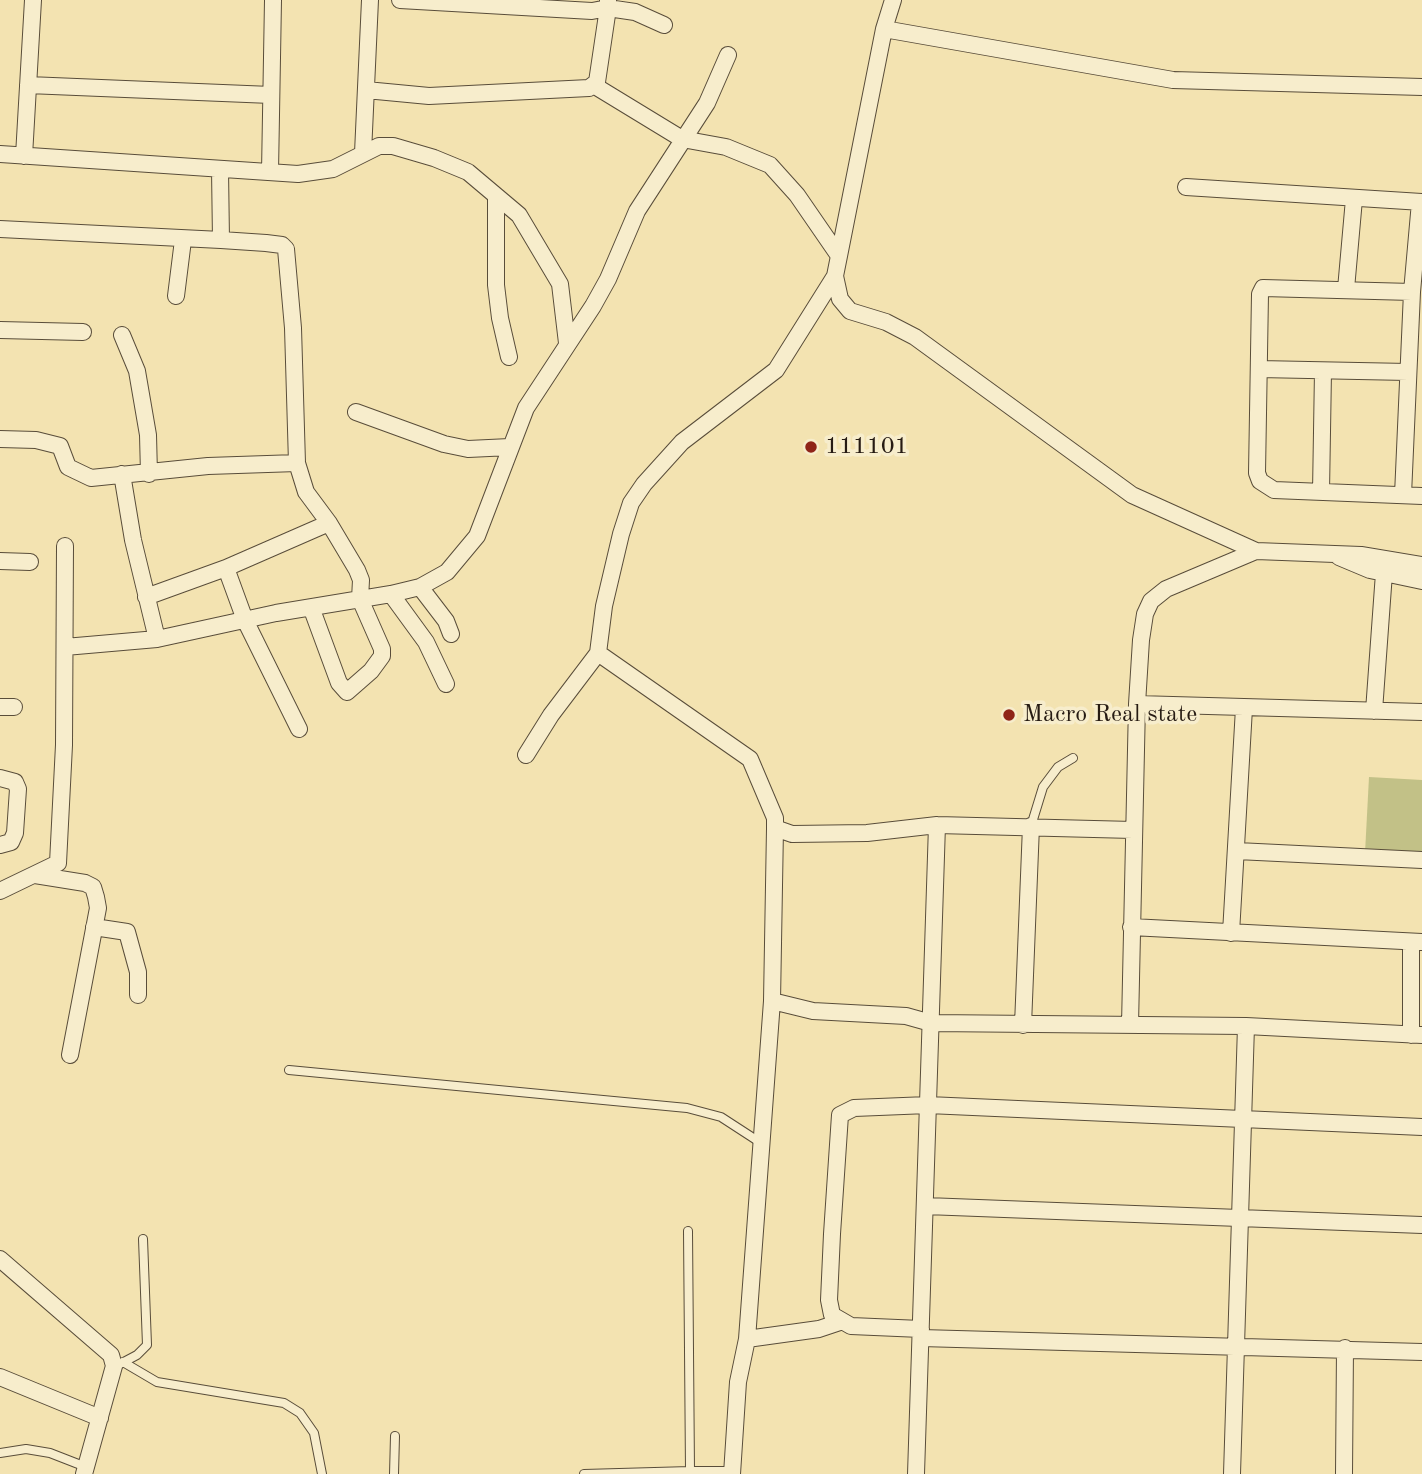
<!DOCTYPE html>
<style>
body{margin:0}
canvas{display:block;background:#f3e3b1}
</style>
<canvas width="1422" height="1474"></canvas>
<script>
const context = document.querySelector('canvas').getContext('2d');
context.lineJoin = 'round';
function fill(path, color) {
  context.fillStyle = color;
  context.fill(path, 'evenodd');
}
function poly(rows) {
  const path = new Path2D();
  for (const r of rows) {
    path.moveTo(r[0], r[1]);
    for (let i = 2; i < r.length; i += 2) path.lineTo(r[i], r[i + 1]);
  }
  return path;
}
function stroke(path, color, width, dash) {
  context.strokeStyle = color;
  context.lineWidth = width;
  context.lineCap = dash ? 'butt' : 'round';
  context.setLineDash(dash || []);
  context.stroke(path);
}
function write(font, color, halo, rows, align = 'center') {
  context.font = font + ' "Old Standard TT",serif';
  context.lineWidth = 7;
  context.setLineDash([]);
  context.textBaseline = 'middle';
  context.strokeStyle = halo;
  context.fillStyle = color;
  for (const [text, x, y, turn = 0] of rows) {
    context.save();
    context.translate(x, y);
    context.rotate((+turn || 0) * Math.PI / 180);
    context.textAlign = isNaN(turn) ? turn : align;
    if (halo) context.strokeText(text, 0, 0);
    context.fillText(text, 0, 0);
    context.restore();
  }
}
fill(poly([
 [1369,777,1422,780,1422,856,1365,853]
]), '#c2c187');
const service = poly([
 [1031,826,1043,787,1058,767,1073,758],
 [289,1070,687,1108,721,1117,761,1143],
 [123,1362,157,1382,284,1403,300,1413,314,1433,322,1474],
 [120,1364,137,1355,147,1345,143,1239],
 [0,1453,26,1449,50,1453,86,1467],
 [690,1471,732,1471],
 [394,1474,395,1436],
 [584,1474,690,1471,688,1231]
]);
const minor = poly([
 [400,0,592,11,608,8,608,0],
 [893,0,884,29,839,256,835,276,840,299,850,311,886,322,915,337,1132,495,1256,551],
 [884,29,1173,80,1422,87],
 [28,85,271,95],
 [595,86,682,139,726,147,770,165,797,195,839,256],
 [366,90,429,96,589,88,597,82,608,8,635,12,664,25],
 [363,153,370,0],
 [0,154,298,174,333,169,379,146,393,146,434,158,468,172,519,215,560,284,567,343],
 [24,156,33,0],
 [270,172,273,0],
 [1186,187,1422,202],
 [496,197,496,285,500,318,509,357],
 [0,229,221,240,220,170],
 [221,240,266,243,282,245,286,249,293,328,297,463,306,492,329,523,357,570,361,580,360,599,382,649,382,656,371,671,347,692,339,683,311,607],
 [1346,289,1354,199],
 [1412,292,1263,288,1260,294,1257,473,1260,481,1274,490,1422,496],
 [176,296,183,240],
 [0,330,83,332],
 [122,335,137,371,148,435,149,474],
 [1259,369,1408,372],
 [356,412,444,444,468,449,510,447],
 [0,439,36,440,60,446,68,467,91,478,208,466,297,463],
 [122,474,133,540,157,639],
 [1321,492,1323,371],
 [1403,495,1412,292,1420,202],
 [1339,557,1370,570,1422,581],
 [0,561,30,562],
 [226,568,245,620,299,729],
 [420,587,446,621,451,634],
 [391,594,426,642,446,684],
 [146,597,226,568,329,523],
 [65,647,157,639,276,613,391,594,420,587,447,572,477,536,526,408,593,306,608,279,637,211,707,103,728,55],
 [598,653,750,759,775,818,775,828,792,834,867,833,937,825,1133,830],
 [1137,704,1422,712],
 [0,707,14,707],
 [1374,711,1384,573],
 [526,755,551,715,598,653,604,606,621,534,631,503,644,484,682,442,776,370,835,276],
 [0,778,15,782,18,789,15,833,11,842,0,845],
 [1237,851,1422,860],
 [35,875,85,883,93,887,96,897,98,908,70,1055],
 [0,891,58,863,64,745,65,546],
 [94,927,127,932,138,972,138,995],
 [1131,927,1422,942],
 [1231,933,1244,708],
 [1411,942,1411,1035],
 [772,1001,813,1011,906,1016,931,1023,1246,1026,1422,1035],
 [1023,1025,1031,826],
 [1130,1025,1137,704,1141,640,1145,614,1151,601,1166,589,1256,551,1361,555,1422,565],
 [926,1206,1422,1225],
 [0,1259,111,1355,114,1366,84,1474],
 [921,1329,851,1326,832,1315,829,1300,832,1234,840,1115,854,1108,928,1105,1422,1127],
 [921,1338,1422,1352],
 [747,1339,772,1001,775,828],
 [0,1377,100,1418],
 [732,1474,738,1382,747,1339,819,1329,840,1322],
 [916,1474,937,825],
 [1232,1474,1246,1026],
 [1344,1474,1345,1348]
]);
stroke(service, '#594d3a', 10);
stroke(minor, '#594d3a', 18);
stroke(service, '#f7edcc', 8);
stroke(minor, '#f7edcc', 16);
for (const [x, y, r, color] of [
 [811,447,7,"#8f2418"],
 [1009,715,7,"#8f2418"]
]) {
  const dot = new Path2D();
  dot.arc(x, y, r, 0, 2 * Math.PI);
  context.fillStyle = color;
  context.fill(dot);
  stroke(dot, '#f7edcc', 2.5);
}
write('24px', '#261b13', '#f7edcc', [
 ["111101",825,447],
 ["Macro Real state",1023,715]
], 'left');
</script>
